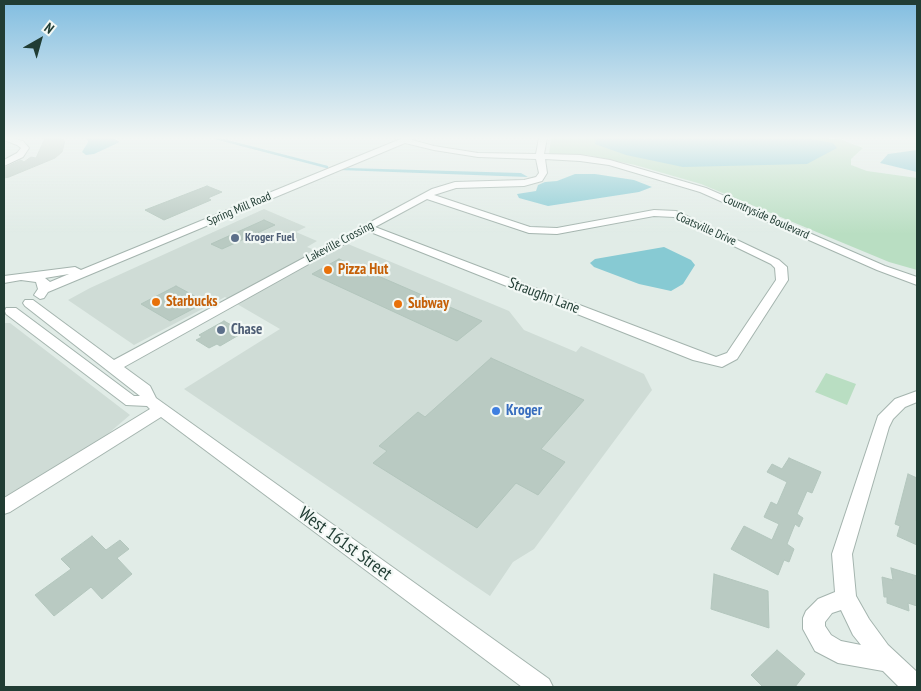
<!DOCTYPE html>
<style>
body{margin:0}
#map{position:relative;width:921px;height:691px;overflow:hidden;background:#e1ece7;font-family:"PT Sans Narrow",sans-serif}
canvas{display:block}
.frame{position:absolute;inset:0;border:5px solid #213d34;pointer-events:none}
.north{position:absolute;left:15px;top:15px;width:50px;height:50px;-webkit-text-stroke:4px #f2f8f5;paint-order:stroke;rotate:38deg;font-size:14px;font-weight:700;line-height:20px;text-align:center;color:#213d34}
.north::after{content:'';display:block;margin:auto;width:18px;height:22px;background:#213d34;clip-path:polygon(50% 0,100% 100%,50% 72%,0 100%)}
</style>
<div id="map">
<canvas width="921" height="691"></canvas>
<div class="frame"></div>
<div class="north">N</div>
</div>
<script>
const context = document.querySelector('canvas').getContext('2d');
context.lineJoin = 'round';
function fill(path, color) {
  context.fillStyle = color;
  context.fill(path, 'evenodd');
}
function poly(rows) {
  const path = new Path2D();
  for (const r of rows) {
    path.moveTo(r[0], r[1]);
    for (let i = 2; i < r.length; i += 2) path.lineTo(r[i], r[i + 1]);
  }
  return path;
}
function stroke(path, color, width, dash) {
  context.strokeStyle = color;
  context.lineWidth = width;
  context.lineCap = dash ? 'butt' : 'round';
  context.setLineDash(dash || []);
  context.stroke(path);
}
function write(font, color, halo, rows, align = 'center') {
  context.font = font + ' "PT Sans Narrow",sans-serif';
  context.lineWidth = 4.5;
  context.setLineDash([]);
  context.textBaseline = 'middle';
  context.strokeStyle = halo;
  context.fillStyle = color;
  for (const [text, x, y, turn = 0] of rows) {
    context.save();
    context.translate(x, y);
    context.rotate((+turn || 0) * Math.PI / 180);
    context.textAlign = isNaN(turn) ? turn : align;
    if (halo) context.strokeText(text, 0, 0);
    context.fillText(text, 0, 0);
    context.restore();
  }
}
fill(poly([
 [264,209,306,227,296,232,317,241,307,247,327,255,348,244,509,311,524,330,576,352,581,346,644,374,652,390,534,549,513,562,490,596,184,389,280,329,225,297,134,345,68,300,90,288],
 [4,323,10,323,130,415,103,438,4,499]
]), '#cfdcd6');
fill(poly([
 [551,138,821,138,840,139,863,148,851,159,851,165,867,171,917,178,917,270,889,262,701,184,635,165,587,155,549,154],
 [826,373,856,384,847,405,815,392]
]), '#b9dec2');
fill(poly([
 [86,138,113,138,120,142,94,154,86,155,82,152,88,142],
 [596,138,812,139,833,143,837,148,807,164,683,167,626,155,595,144],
 [917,150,917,172,880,163,888,154],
 [348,168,521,173,528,177,339,170],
 [575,174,595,174,634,180,652,187,639,192,548,206,519,198,517,194,536,191,538,185,545,182,557,181],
 [664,247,691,260,695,265,683,284,671,291,639,284,594,267,590,263,595,259]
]), '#87cad3');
stroke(poly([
 [215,138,327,167]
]), '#87cad3', 2.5);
const building = poly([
 [45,138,61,138,65,141,62,152,55,158,9,177,4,178,4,168,21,160,24,162,31,157,36,158,45,138],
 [207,186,222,192,208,198,211,200,164,220,145,210,207,186],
 [264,220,275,225,222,249,211,244,264,220],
 [339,259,482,321,457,341,312,274,339,259],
 [176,286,206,302,170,321,141,304,176,286],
 [224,321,244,332,220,346,217,344,209,348,196,340,202,337,199,335,224,321],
 [491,358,584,400,541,449,565,462,538,495,516,483,477,528,373,463,387,451,379,446,418,412,425,417,491,358],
 [789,458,821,472,812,493,807,491,797,514,803,518,799,527,795,524,787,544,794,549,789,562,784,560,778,575,731,549,744,526,772,540,779,524,764,517,771,502,777,505,787,482,767,472,772,464,782,469,789,458],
 [908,474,917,478,916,521,917,522,917,545,897,536,900,526,895,524,908,474],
 [92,536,106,550,120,540,129,549,117,558,132,574,102,599,91,587,54,616,35,595,71,569,61,559,92,536],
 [891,568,917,576,917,606,908,603,909,611,887,603,887,597,884,597,882,577,893,580,891,568],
 [714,574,768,591,769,628,711,609,714,574],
 [777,650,805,674,795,687,763,687,751,675,777,650]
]);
fill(building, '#b9cac2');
stroke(building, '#b3c6bd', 1);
const minor = poly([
 [4,138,13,138,23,141,29,148,23,157,4,166,4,160,17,153,21,148,17,145,4,140,4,138],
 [403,138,413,138,412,140,434,146,478,153,536,154,539,138,547,138,544,154,580,155,610,160,706,188,885,266,917,277,917,285,877,270,700,192,609,165,580,161,545,159,547,173,542,181,524,186,456,188,434,195,530,227,557,228,654,210,676,211,779,260,787,267,788,280,737,359,722,367,693,360,368,231,124,367,150,386,156,398,549,679,553,687,522,687,161,417,10,512,4,514,4,498,150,409,147,406,126,405,6,314,5,311,6,308,16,308,134,396,140,396,25,306,23,303,25,300,33,300,114,360,432,189,455,182,524,180,536,177,539,173,536,159,478,157,434,150,405,143,48,292,44,298,40,299,34,295,38,289,36,282,21,280,4,283,4,276,75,267,81,270,403,138],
 [427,199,529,233,557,234,654,216,674,217,771,264,775,268,776,280,727,353,716,357,375,227,427,199],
 [69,274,50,282,45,278,69,274],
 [917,391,917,402,905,407,893,419,889,427,852,554,856,596,869,619,888,645,917,672,917,687,899,687,883,671,838,663,815,651,803,629,803,618,806,611,818,599,835,592,832,554,878,416,895,399,917,391],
 [841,610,853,635,861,645,841,641,831,635,825,626,825,622,832,613,841,610]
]);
stroke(minor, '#a4b4ae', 2);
fill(minor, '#fff');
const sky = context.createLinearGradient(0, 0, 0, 234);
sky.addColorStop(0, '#81bde0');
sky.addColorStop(0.59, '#f2f6f4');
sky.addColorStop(1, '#f2f6f400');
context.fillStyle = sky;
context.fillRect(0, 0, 921, 234);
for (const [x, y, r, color] of [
 [235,238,5,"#5c6f8a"],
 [328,270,5,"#e8710a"],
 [156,302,5,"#e8710a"],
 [398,304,5,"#e8710a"],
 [221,330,5,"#5c6f8a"],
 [496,411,5,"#3f7fe0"]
]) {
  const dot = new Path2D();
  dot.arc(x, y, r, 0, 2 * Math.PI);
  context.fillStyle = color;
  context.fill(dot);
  stroke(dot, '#f2f8f5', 2);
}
write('12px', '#213d34', '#f2f8f5', [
 ["Spring Mill Road",239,209,-23],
 ["Countryside Boulevard",766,217,24],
 ["Coatsville Drive",706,229,24],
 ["Lakeville Crossing",340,242,-28]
]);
write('bold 12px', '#4e5e75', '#f2f8f5', [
 ["Kroger Fuel",245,238]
], 'left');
write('bold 15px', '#c56008', '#f2f8f5', [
 ["Pizza Hut",338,270],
 ["Starbucks",166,302],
 ["Subway",408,304]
], 'left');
write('15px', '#213d34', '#f2f8f5', [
 ["Straughn Lane",544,296,21]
]);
write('bold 15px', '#4e5e75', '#f2f8f5', [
 ["Chase",231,330]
], 'left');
write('bold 15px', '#366cbe', '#f2f8f5', [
 ["Kroger",506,411]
], 'left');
write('18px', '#213d34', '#f2f8f5', [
 ["West 161st Street",345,544,36]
]);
</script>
